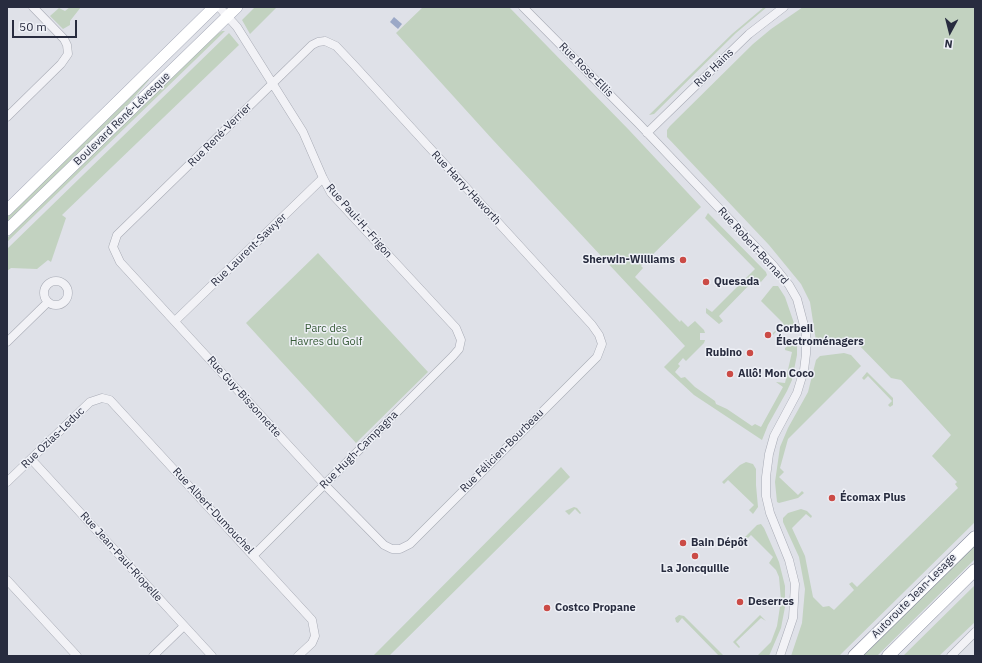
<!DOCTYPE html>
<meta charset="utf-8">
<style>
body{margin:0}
#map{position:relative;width:982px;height:663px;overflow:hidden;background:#dfe1e8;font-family:"IBM Plex Sans",sans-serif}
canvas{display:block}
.frame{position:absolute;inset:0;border:8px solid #282c3f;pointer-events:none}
.north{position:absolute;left:930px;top:12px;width:40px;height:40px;-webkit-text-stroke:3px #eef0f6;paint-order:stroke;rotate:187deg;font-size:11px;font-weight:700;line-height:16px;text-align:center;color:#282c3f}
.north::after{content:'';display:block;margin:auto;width:14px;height:18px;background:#282c3f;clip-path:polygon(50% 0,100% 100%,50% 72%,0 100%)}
.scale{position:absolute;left:12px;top:20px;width:65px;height:18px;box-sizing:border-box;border:2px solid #282c3f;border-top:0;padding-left:5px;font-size:12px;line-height:14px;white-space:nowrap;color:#282c3f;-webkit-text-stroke:3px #eef0f6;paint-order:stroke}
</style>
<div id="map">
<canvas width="982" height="663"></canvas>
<div class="frame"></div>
<div class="north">N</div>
<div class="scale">50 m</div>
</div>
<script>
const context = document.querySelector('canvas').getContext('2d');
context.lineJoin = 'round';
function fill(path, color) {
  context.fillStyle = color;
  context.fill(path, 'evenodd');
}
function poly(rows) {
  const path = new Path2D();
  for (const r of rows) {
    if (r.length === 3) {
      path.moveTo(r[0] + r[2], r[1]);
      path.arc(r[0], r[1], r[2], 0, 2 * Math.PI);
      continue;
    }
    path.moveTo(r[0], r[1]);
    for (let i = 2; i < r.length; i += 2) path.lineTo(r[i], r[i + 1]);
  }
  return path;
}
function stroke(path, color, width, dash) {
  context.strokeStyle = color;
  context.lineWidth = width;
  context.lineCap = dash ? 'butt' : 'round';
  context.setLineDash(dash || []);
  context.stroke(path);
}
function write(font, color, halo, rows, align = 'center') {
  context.font = font + ' "IBM Plex Sans",sans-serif';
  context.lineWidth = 3;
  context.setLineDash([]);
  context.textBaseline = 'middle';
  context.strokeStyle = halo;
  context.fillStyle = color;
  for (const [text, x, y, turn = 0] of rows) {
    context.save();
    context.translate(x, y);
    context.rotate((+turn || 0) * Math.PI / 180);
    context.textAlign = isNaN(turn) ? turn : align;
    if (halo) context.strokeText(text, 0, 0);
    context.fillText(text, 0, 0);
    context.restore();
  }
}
fill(poly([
 [70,7,81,7,70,21,70,25,63,29,50,16,59,8,65,11],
 [255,7,277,7,250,34,242,20],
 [423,7,509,7,629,130,701,207,641,266,643,268,635,277,680,322,681,320,688,327,695,321,704,330,705,333,700,333,700,340,705,340,704,343,686,361,683,358,678,364,680,366,675,372,681,378,685,377,695,387,715,401,716,404,727,409,752,426,755,424,761,427,783,387,776,382,785,383,792,352,785,350,785,348,792,343,795,344,797,346,797,355,792,380,787,391,768,425,762,440,694,395,668,371,664,367,685,346,493,140,396,33],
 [764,7,767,7,736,33,654,114,649,115,732,34],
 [803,7,975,7,975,522,839,656,791,656,802,623,805,589,799,557,783,522,783,518,788,513,801,509,807,511,812,516,811,518,806,514,792,528,805,556,813,597,823,607,829,606,834,610,854,590,849,584,852,582,857,587,958,488,955,484,957,482,932,456,951,435,901,380,891,378,857,343,848,341,819,344,816,341,810,302,801,284,769,245,667,137,667,130,670,126,753,44,771,29],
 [222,31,225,31,7,242,7,238,215,35],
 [229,33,239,45,62,215,66,218,51,262,48,260,37,269,11,268,7,271,7,249],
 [148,79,149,80,124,109,7,223,7,216],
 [708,213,766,272,767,275,761,282,756,278,719,316,723,321,719,324,706,313,706,308,712,312,755,269,705,218],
 [318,253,428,372,356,443,246,323],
 [773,286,778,286,785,297,795,326,788,333,781,326,773,335,772,334,783,323,761,301],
 [844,353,851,355,861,366,788,439,780,468,784,472,779,477,798,495,802,491,804,493,798,498,779,503,777,502,775,482,780,447,788,428,808,392,816,360,820,356],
 [867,372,893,398,893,405,890,407,888,405,892,401,868,376,864,380,862,378],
 [746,462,753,464,756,469,756,485,758,507,753,514,749,510,754,505,728,480,724,484,722,482,740,465],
 [561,467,570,477,389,656,373,656],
 [574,507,577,508,581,513,580,514,575,509,569,515,565,511],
 [761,524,764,528,779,562,785,586,785,607,781,628,769,656,757,656,771,642,777,626,781,600,779,577,776,570,769,563,773,557,751,535,747,539,745,537,757,525],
 [975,545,975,559,877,656,863,656],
 [975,585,975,622,939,656,903,656],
 [679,615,684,616,724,656,719,656,682,618,678,623,676,622,675,618],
 [760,615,766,621,761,618,736,642,740,647,739,648,733,642]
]), '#c2d2c0');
fill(poly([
 [394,17,402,24,398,29,390,22]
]), '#9ba8c7');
const minor = poly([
 [219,7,237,27,303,132,323,178,331,193,456,328,461,340,459,349,453,356,254,555],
 [523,7,639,124,773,265,789,285,797,299,806,333,806,354,804,370,797,393,774,436,769,454,766,477,766,496,770,513,789,560,795,584,793,618,780,656],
 [325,41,336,46,353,64,592,325,599,335,602,344,597,357,410,544,400,549,392,549,384,545,324,484,120,262,113,247,117,235,312,45,318,42,325,41],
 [7,117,61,64,68,54,67,45,64,39,33,7],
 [647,133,749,34,784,7],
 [56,293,12],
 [175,321,323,178],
 [7,342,48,302],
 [31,459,212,656],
 [7,482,90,402,102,398,110,400,312,620,315,636,312,643,298,656],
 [7,580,77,656],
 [153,656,184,626],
 [951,656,975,632]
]);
const major = poly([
 [7,210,214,7],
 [7,230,237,7]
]);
const highway = poly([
 [854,656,975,537],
 [888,656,975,570]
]);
stroke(minor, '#a8abb5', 9);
stroke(major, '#9fa3b3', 12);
stroke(highway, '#878c9e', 13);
stroke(minor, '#f2f2f6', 8);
stroke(major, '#fff', 11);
stroke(highway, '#fff', 12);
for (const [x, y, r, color] of [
 [683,260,4,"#cb4b46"],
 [706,282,4,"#cb4b46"],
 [768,335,4,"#cb4b46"],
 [750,353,4,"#cb4b46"],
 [730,374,4,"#cb4b46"],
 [832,498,4,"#cb4b46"],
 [683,543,4,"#cb4b46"],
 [695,556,4,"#cb4b46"],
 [740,602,4,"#cb4b46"],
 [547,608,4,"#cb4b46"]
]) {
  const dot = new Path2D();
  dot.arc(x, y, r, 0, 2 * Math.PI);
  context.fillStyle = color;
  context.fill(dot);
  stroke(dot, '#eef0f6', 1.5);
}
write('11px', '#282c3f', '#eef0f6', [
 ["Rue Hains",714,68,-44],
 ["Rue Rose-Ellis",586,70,45],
 ["Boulevard René-Lévesque",122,119,-44],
 ["Rue René-Verrier",220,135,-45],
 ["Rue Harry-Haworth",466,188,47],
 ["Rue Paul-H.-Frigon",359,221,49],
 ["Rue Robert-Bernard",753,246,48],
 ["Rue Laurent-Sawyer",249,250,-44],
 ["Rue Guy-Bissonnette",244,397,48],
 ["Rue Ozias-Leduc",53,438,-44],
 ["Rue Hugh-Campagna",359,450,-45],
 ["Rue Félicien-Bourbeau",502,451,-45],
 ["Rue Albert-Dumouchel",213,511,47],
 ["Rue Jean-Paul-Riopelle",121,557,48],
 ["Autoroute Jean-Lesage",914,596,-45]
]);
write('bold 11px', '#282c3f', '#eef0f6', [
 ["Sherwin-Williams",675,260,"right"],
 ["Quesada",714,282],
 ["Corbeil",776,329],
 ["Électroménagers",776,342],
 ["Rubino",742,353,"right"],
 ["Allô! Mon Coco",738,374],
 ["Écomax Plus",840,498],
 ["Bain Dépôt",691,543],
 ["La Joncquille",695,569,"center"],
 ["Deserres",748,602],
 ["Costco Propane",555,608]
], 'left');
write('11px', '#365a36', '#eef0f6', [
 ["Parc des",326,329],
 ["Havres du Golf",326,342]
]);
</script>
